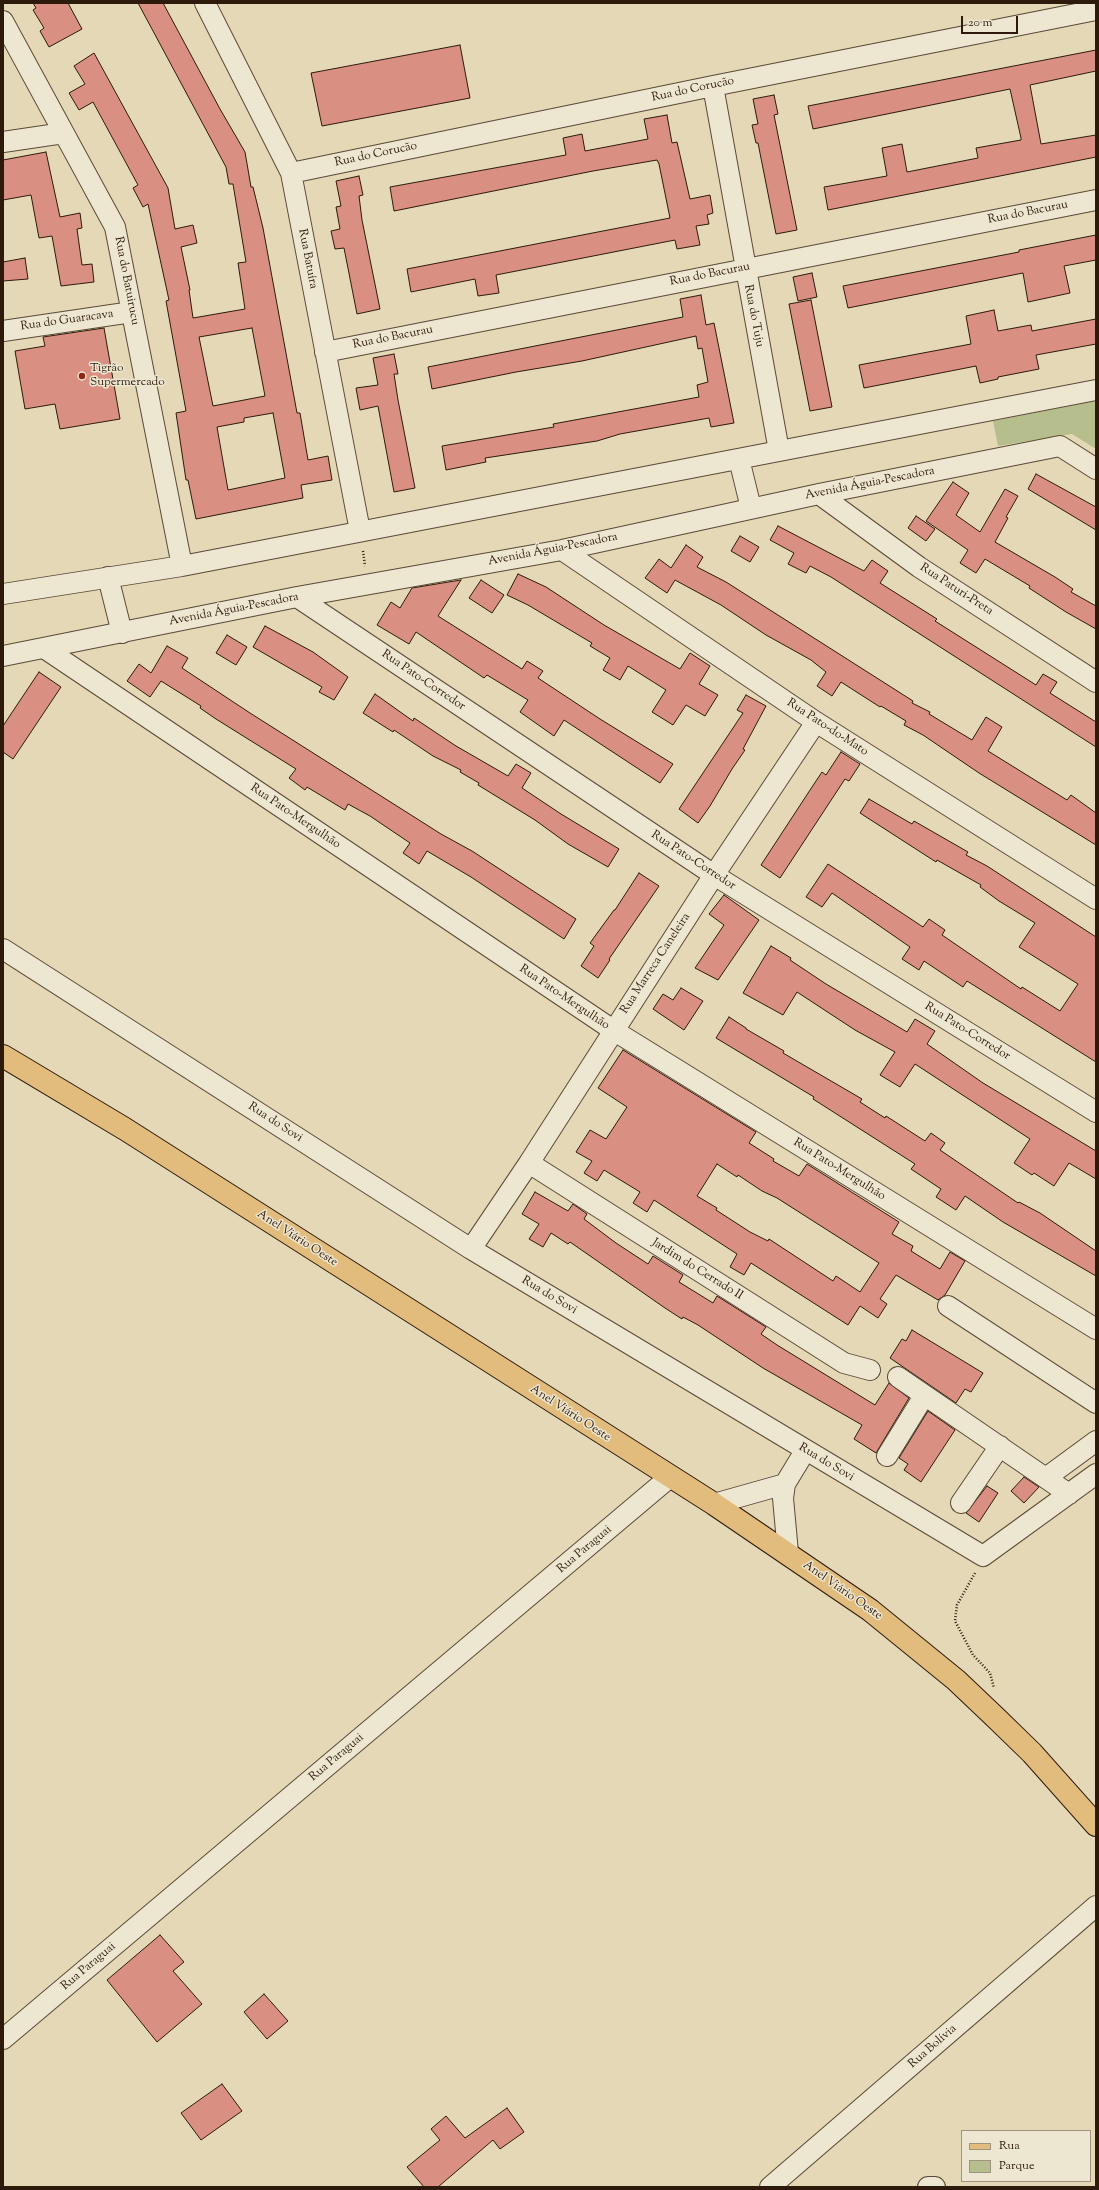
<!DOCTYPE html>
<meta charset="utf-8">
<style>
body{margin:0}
#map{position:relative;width:1099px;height:2190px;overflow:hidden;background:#e4d8b7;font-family:"Sorts Mill Goudy",serif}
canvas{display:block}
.frame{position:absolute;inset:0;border:4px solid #2d1a0b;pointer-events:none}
.legend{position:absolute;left:961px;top:2130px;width:130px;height:52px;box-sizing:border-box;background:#ede6d0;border:1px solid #a09481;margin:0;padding:5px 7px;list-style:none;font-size:12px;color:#2d1a0b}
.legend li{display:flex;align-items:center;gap:8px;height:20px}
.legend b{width:20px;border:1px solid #a09481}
.scale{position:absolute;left:961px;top:16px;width:57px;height:18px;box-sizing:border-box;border:2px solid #2d1a0b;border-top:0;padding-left:5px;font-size:12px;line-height:14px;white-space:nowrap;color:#2d1a0b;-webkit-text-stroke:3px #ede6d0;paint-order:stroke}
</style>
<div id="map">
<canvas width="1099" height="2190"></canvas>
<div class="frame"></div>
<ul class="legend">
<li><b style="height:5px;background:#e2bc7c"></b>Rua</li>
<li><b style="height:11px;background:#b6be8d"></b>Parque</li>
</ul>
<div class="scale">20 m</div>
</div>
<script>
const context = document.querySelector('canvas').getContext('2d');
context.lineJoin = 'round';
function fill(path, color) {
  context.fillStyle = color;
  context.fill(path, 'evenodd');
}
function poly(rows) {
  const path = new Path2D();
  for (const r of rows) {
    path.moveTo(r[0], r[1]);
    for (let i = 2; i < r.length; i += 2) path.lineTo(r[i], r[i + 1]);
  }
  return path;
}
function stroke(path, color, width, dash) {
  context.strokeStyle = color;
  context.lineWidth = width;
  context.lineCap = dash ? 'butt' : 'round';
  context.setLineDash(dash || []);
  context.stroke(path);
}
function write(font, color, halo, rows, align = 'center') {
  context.font = font + ' "Sorts Mill Goudy",serif';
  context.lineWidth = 3;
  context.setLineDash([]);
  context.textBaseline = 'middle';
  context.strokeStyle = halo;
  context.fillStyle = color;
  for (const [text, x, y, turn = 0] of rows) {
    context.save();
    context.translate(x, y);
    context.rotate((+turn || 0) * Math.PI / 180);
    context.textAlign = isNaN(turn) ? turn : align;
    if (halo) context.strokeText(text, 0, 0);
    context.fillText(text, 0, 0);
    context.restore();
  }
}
fill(poly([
 [1096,401,1096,449,1072,434,998,446,993,421]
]), '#b6be8d');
const building = poly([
 [33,3,68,3,82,29,49,47,40,31,44,28,33,10,36,8,33,3],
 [138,3,163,3,220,109,245,152,251,187,253,187,263,228,297,413,300,413,308,460,328,456,332,480,301,485,303,498,196,519,188,480,186,480,176,413,186,411,166,301,169,300,148,204,143,207,133,188,138,185,93,102,79,110,69,93,85,84,74,66,94,53,168,188,175,229,193,225,197,243,181,247,190,290,189,290,193,318,245,309,238,263,246,262,233,184,229,184,226,167,138,3],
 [252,328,265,396,213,406,199,337,252,328],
 [273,413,285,478,228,490,217,427,244,422,244,418,273,413],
 [460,45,470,98,322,126,311,73,460,45],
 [1096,50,1096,71,1030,85,1041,144,1096,135,1096,157,828,210,824,187,887,176,882,148,902,144,907,172,978,158,976,148,1021,140,1021,138,1010,89,813,129,808,106,1096,50],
 [774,95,778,114,774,115,797,230,776,234,758,143,756,143,752,125,758,124,753,99,774,95],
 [667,115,672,143,677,142,690,199,710,195,713,213,707,215,709,224,696,226,700,245,677,249,675,240,496,275,499,293,478,296,475,279,411,292,407,269,670,218,659,164,657,160,593,171,394,211,390,187,566,155,563,138,582,134,585,151,648,139,644,119,667,115],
 [46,152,60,217,80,213,82,228,77,229,82,265,92,264,94,282,61,286,52,236,39,238,31,195,3,200,3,160,46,152],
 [359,176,363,195,359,196,362,220,380,309,357,314,344,248,335,249,331,231,340,229,336,207,341,206,336,181,359,176],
 [1096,235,1096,260,1064,266,1070,293,1028,302,1023,273,848,308,843,286,1019,252,1019,250,1096,235],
 [25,258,28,279,3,281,3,262,25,258],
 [812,273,817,297,798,301,793,277,812,273],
 [701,295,706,325,714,323,734,423,711,427,709,418,620,434,597,441,485,458,486,462,446,470,442,446,554,427,553,424,699,397,697,385,708,382,702,348,698,349,696,336,582,361,516,372,432,389,428,367,683,317,680,299,701,295],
 [811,300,832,407,810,411,789,304,811,300],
 [994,310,998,331,1031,325,1032,331,1096,319,1096,344,1036,355,1039,369,998,377,998,379,980,383,976,366,864,388,859,365,971,344,966,316,994,310],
 [104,328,120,419,60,429,55,404,25,409,15,351,45,346,43,337,104,328],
 [394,354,398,374,394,374,398,400,415,488,394,492,378,406,360,410,356,388,378,385,373,358,394,354],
 [1036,474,1096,507,1096,530,1028,489,1036,474],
 [953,482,969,493,956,515,980,532,1005,489,1018,496,1006,517,1008,518,995,542,1055,577,1073,589,1071,592,1096,606,1096,629,1066,612,1029,588,1030,586,985,559,976,573,960,563,968,550,926,521,953,482],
 [916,516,935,529,926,541,908,528,916,516],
 [778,526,864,571,872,560,888,571,880,583,937,619,935,621,1036,685,1043,674,1057,682,1050,693,1096,722,1096,747,831,577,810,566,806,573,788,564,794,553,770,540,778,526],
 [740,536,759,547,750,562,731,551,740,536],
 [686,545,703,557,697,567,726,582,913,701,912,703,930,712,929,714,972,740,986,717,1002,727,988,751,1067,800,1071,795,1096,813,1096,845,979,773,923,735,904,725,906,721,881,706,880,707,841,682,832,696,817,686,826,672,811,660,766,635,721,605,675,580,667,593,645,578,659,559,671,568,686,545],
 [518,574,546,587,604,625,680,669,690,653,710,666,699,684,718,695,705,716,686,705,673,725,652,712,666,690,628,666,620,680,603,670,610,658,590,646,592,643,528,605,507,595,518,574],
 [461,580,438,616,522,669,527,661,543,671,538,678,600,719,673,764,660,783,564,720,554,736,520,712,528,700,487,675,484,678,416,632,409,644,377,625,391,602,400,608,412,588,461,580],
 [481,580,504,595,492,613,469,598,481,580],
 [265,626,313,652,348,677,334,700,319,692,322,687,253,647,265,626],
 [227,635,247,647,236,665,216,653,227,635],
 [167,646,188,658,182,668,250,713,441,834,472,851,576,919,564,939,471,877,427,851,419,864,403,853,410,843,370,816,348,804,345,810,307,787,305,790,289,778,296,769,216,719,200,708,201,706,161,681,150,697,127,681,139,664,151,673,167,646],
 [39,672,61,687,13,759,3,752,3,726,39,672],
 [375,694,413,721,414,718,456,746,508,776,516,764,531,773,522,788,561,814,619,849,608,867,568,844,535,820,478,785,479,783,460,772,461,770,433,756,394,730,393,732,363,713,375,694],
 [746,695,766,706,743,749,745,750,732,769,710,806,698,823,679,809,743,713,737,710,746,695],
 [841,752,860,764,849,781,845,779,780,878,761,865,812,787,822,772,826,775,841,752],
 [869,799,912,824,914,821,968,852,966,855,987,866,1096,937,1096,1062,967,981,963,987,924,961,919,970,902,959,910,947,832,893,822,907,806,897,828,864,923,927,929,919,945,930,942,935,1021,989,1022,987,1060,1011,1078,984,1019,947,1035,923,999,901,980,887,981,885,937,860,936,862,860,813,869,799],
 [639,873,659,886,609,959,610,960,598,978,581,966,594,946,590,943,614,910,615,910,639,873],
 [724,895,759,920,718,980,695,968,724,925,709,914,724,895],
 [771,946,791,958,790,960,826,984,907,1032,915,1019,935,1031,927,1044,983,1083,1096,1151,1096,1179,1069,1163,1054,1186,1034,1173,1032,1175,1014,1163,1030,1139,915,1064,900,1087,880,1075,895,1052,855,1030,797,992,783,1015,743,993,771,946],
 [681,988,703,1001,684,1030,653,1009,663,994,673,1000,681,988],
 [729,1017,746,1028,746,1029,784,1051,783,1053,862,1099,860,1102,885,1118,886,1116,925,1141,931,1133,945,1143,940,1150,1018,1203,1019,1202,1040,1213,1096,1251,1096,1276,1003,1222,965,1196,956,1210,936,1197,941,1189,911,1169,915,1164,813,1099,814,1097,716,1038,729,1017],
 [623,1050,756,1132,749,1143,774,1159,773,1161,799,1176,807,1164,899,1222,892,1234,913,1246,911,1251,940,1269,950,1252,965,1261,945,1295,938,1300,896,1275,880,1299,887,1304,878,1318,860,1306,848,1325,751,1263,744,1275,730,1267,737,1254,654,1200,647,1212,633,1203,640,1192,604,1170,597,1181,584,1173,592,1161,576,1152,590,1130,606,1139,627,1107,598,1088,623,1050],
 [717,1164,737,1177,738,1175,762,1191,777,1198,879,1263,860,1292,836,1276,833,1281,769,1239,768,1241,750,1232,716,1210,717,1208,697,1196,717,1164],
 [535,1192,568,1211,573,1204,587,1214,584,1219,616,1243,648,1264,653,1256,683,1275,679,1282,713,1303,717,1296,766,1327,761,1334,777,1345,875,1405,889,1383,909,1398,876,1453,854,1439,862,1425,763,1368,698,1325,683,1317,682,1319,665,1308,570,1242,568,1244,551,1233,543,1247,529,1239,539,1224,522,1214,535,1192],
 [912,1330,983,1373,971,1392,965,1389,956,1403,890,1358,902,1339,906,1341,912,1330],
 [928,1411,955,1430,921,1482,904,1470,908,1464,899,1458,928,1411],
 [1024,1477,1039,1487,1024,1503,1011,1491,1024,1477],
 [987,1486,998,1493,979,1522,966,1513,987,1486],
 [160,1935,184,1962,173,1971,202,2004,157,2042,107,1980,160,1935],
 [264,1994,288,2021,267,2039,244,2012,264,1994],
 [222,2084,242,2111,201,2140,181,2113,222,2084],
 [507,2108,524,2132,500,2149,493,2140,438,2187,424,2187,407,2167,440,2140,431,2129,446,2116,465,2138,507,2108]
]);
fill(building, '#d98f81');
stroke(building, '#2d1a0b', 1);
const minor = poly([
 [205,3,291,173,360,531],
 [3,21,115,227,182,566],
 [713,86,779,451],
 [3,142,64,133],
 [291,173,713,86,1096,10],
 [3,331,132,312],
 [325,352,1096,200],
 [739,459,751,508],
 [819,494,919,567,1096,682],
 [562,550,816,722,1096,899],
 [108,577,122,633],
 [3,594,182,566,1096,390],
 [297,597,714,875,1096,1112],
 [44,648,613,1030,1096,1329],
 [3,656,297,597,562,550,819,494,1060,446,1096,469],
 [3,949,471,1249,983,1556,1096,1474],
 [529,1163,844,1363,870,1370],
 [471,1249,529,1163,714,875,816,722],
 [948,1306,1096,1403],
 [898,1377,1069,1494],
 [887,1456,924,1396],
 [1047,1477,1096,1441],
 [961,1503,1000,1446],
 [714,1504,785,1484],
 [788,1553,783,1498,785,1484,805,1451],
 [3,2039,670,1477],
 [770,2187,1096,1906],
 [928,2187,935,2187]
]);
const major = poly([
 [3,1056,125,1129,714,1504,870,1610,956,1680,996,1718,1032,1753,1096,1825]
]);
stroke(minor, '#5b4a36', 22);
stroke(major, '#2d1a0b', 24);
stroke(poly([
 [363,551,365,566],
 [975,1573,957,1605,955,1621,973,1655,990,1673,994,1688]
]), '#2d1a0b', 2.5, [1, 2]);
stroke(minor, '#ede6d0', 20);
stroke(major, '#e2bc7c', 22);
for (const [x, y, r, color] of [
 [82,376,4,"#8f2418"]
]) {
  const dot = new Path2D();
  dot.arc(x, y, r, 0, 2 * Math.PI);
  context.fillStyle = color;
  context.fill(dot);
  stroke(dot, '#ede6d0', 1.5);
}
write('12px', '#2d1a0b', '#ede6d0', [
 ["Rua do Corucão",693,90,-12],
 ["Rua do Corucão",376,155,-12],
 ["Rua do Bacurau",1028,213,-11],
 ["Rua Batuíra",307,259,79],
 ["Rua do Bacurau",710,275,-11],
 ["Rua do Batuirucu",126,281,79],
 ["Rua do Tuju",753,316,79],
 ["Rua do Guaracava",67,321,-8],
 ["Rua do Bacurau",393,338,-11],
 ["Avenida Águia-Pescadora",870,484,-11],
 ["Avenida Águia-Pescadora",553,550,-11],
 ["Rua Paturi-Preta",956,590,33],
 ["Avenida Águia-Pescadora",234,610,-11],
 ["Rua Pato-Corredor",423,681,34],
 ["Rua Pato-do-Mato",827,728,33],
 ["Rua Pato-Mergulhão",295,817,34],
 ["Rua Pato-Corredor",693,861,33],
 ["Rua Marreca Caneleira",656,964,-57],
 ["Rua Pato-Mergulhão",564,998,34],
 ["Rua Pato-Corredor",967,1032,32],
 ["Rua do Sovi",275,1123,33],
 ["Rua Pato-Mergulhão",839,1170,32],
 ["Anel Viário Oeste",297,1239,33],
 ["Jardim do Cerrado II",697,1270,32],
 ["Rua do Sovi",549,1296,31],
 ["Anel Viário Oeste",570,1414,33],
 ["Rua do Sovi",826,1463,31],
 ["Rua Paraguai",585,1550,-40],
 ["Anel Viário Oeste",842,1591,35],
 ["Rua Paraguai",337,1758,-40],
 ["Rua Paraguai",89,1967,-40],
 ["Rua Bolívia",933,2047,-41]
]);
write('12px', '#2d1a0b', '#ede6d0', [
 ["Tigrão",90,369],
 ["Supermercado",90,383]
], 'left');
</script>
